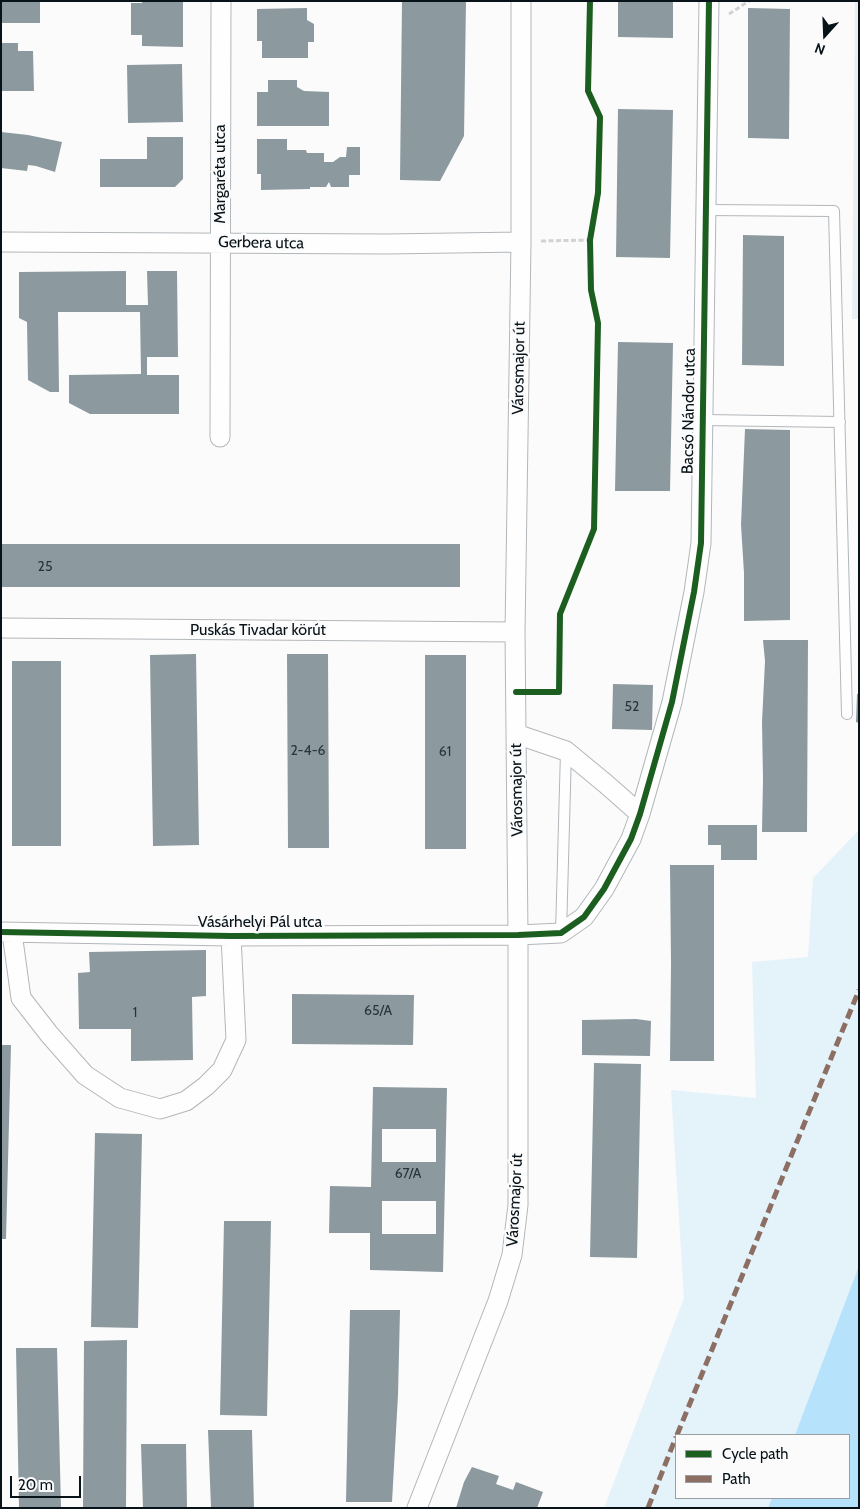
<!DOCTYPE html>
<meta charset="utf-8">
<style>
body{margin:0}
#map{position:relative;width:860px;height:1509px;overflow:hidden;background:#fbfbfb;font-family:Cabin,sans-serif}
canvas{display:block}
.frame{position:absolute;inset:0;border:2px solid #081319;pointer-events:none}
.legend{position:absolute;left:675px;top:1434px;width:175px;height:65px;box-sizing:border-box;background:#fbfbfb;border:1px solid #9a9ea1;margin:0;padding:6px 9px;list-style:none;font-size:15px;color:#081319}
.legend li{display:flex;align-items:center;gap:10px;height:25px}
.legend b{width:25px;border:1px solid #9a9ea1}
.north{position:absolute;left:800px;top:10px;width:50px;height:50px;-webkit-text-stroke:4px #fbfbfb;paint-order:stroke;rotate:200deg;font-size:14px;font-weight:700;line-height:20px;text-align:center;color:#081319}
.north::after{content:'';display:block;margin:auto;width:18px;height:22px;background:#081319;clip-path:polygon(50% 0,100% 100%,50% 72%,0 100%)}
.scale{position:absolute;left:10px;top:1476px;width:71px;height:22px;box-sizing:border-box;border:2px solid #081319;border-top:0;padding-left:6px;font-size:15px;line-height:18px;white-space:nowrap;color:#081319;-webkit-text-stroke:4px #fbfbfb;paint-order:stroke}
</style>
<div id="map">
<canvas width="860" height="1509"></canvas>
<div class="frame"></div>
<ul class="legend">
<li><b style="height:6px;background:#1b5e20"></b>Cycle path</li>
<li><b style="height:6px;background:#8d6e63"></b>Path</li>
</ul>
<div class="north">N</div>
<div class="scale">20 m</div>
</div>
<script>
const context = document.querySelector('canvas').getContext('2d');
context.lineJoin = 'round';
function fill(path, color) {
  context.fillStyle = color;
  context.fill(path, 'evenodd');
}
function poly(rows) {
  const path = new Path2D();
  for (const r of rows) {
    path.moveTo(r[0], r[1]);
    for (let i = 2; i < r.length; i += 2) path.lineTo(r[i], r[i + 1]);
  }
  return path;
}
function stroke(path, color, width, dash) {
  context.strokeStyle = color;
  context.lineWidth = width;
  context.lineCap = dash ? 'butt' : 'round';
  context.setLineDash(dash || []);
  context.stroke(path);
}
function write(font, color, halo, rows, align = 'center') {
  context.font = font + ' Cabin,sans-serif';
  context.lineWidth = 5;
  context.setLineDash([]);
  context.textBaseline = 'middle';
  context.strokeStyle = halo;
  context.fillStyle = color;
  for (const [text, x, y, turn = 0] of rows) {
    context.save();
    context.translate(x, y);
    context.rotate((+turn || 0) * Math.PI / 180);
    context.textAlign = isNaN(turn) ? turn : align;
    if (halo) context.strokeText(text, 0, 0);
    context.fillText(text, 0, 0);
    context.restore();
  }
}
fill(poly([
 [855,1,859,1,859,319,852,319]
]), '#eaeef1');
fill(poly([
 [859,830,859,1508,604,1508,684,1298,671,1090,756,1098,752,962,808,957,813,878],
 [676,1435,849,1435,849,1498,676,1498]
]), '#e4f2fa');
fill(poly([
 [859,1266,859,1508,768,1508,772,1498,849,1498,849,1435,795,1435]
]), '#b6e2fc');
fill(poly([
 [1,1,40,1,40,23,1,23],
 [142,1,183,1,183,47,142,46,142,35,131,35,131,3,142,3],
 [402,1,466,1,464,136,440,181,400,180],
 [618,1,673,1,673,38,618,37],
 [307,8,307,20,314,24,314,42,308,42,308,58,262,58,262,41,257,41,257,9],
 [748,8,790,9,789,139,748,138],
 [1,43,18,43,18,51,33,51,34,91,1,91],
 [182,64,183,122,128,123,127,65],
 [268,80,297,80,297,87,304,91,329,92,329,126,257,126,257,92,268,92],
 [618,109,673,110,670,258,616,257],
 [1,132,28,135,62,142,55,172,36,166,28,165,27,171,1,168],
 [147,137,183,137,183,179,175,187,100,187,100,159,147,159],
 [257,139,287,139,287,150,306,150,307,153,324,153,324,162,333,162,340,157,346,157,347,147,360,147,360,175,349,175,349,187,331,187,329,182,326,187,310,187,310,189,261,190,261,174,257,174],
 [743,235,784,236,784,366,742,365],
 [126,271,126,305,148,305,147,271,177,271,178,357,147,357,147,375,179,375,179,414,90,414,69,403,69,375,141,374,140,312,58,312,59,392,50,392,28,380,27,322,19,318,19,272],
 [618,342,673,343,670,491,615,491],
 [745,429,790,430,790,620,744,621,744,573,741,525],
 [1,544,460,544,460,587,1,587],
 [763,640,808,640,807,832,762,832,763,779,762,722,765,661],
 [196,654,199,845,153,846,150,655],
 [287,654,328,654,329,848,288,848],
 [425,655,466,655,466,849,425,849],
 [12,661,61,661,61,846,12,846],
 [613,684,653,685,652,730,612,729],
 [857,694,859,694,859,723,856,722],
 [708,825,757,825,757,860,721,860,721,845,708,845],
 [670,865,714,865,714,1061,670,1061,671,963],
 [206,950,206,996,192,997,193,1060,131,1061,131,1029,79,1029,78,973,90,972,89,952],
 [292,994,414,995,413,1045,292,1044],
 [636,1019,651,1021,650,1056,582,1055,582,1020],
 [1,1045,11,1045,6,1239,1,1239],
 [594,1063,641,1064,637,1258,590,1257],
 [373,1087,447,1088,443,1272,370,1270,370,1233,329,1233,330,1186,371,1187],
 [382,1129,436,1129,436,1162,382,1162],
 [382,1201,436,1201,436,1234,382,1234],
 [95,1133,142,1134,138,1328,91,1327],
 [224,1221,271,1221,267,1416,220,1415],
 [350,1310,400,1310,398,1395,392,1502,346,1502],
 [127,1340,126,1508,83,1508,84,1341],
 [16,1348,57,1348,61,1508,19,1508],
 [208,1430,252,1430,254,1508,211,1508],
 [141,1444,186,1444,187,1508,143,1508],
 [472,1467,499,1476,496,1484,513,1490,516,1482,543,1492,537,1508,456,1508,464,1482]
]), '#8c999f');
const service = poly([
 [706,210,834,211,847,714],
 [703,420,840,422],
 [561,933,566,751]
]);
const minor = poly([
 [1,242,386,244,521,242],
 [220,437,221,1],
 [1,628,515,632],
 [516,734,566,751,606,784,640,814],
 [1,932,231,936,518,935,561,933,584,917,604,889,631,839,640,814,672,702,694,592,701,543,709,1],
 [12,933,21,998,49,1034,85,1075,120,1098,160,1109,186,1101,206,1086,222,1070,236,1040,231,936],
 [417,1508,498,1301,512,1255,518,1205,518,935,515,632,521,242,521,1]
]);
stroke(service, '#b2b7bb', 12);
stroke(minor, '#b2b7bb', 21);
stroke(poly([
 [729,14,749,1],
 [541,241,590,240]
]), '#d1d2d3', 3, [5, 2.5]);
stroke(service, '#fefefe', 10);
stroke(minor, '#fefefe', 19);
stroke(poly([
 [677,1435,859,990],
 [648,1508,676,1437]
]), '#8d6e63', 5, [10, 5]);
stroke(poly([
 [516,692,559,692,560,614,594,529,598,323,591,290,590,240,598,193,600,117,588,91,590,1],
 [1,932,231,936,518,935,561,933,584,917,604,889,631,839,640,814,672,702,694,592,701,543,709,1]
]), '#1b5e20', 6);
write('14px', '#29343a', null, [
 ["25",45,567],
 ["52",632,707],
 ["2-4-6",308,751],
 ["61",445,752],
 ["65/A",378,1011],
 ["1",135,1013],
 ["67/A",408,1174]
]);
write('16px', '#081319', '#fbfbfb', [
 ["Margaréta utca",220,174,-90],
 ["Gerbera utca",261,243,1],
 ["Városmajor út",519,368,-89],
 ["Bacsó Nándor utca",689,411,-89],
 ["Puskás Tivadar körút",258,630],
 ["Városmajor út",517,790,-91],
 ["Vásárhelyi Pál utca",260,922],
 ["Városmajor út",515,1200,-87]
]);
</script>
